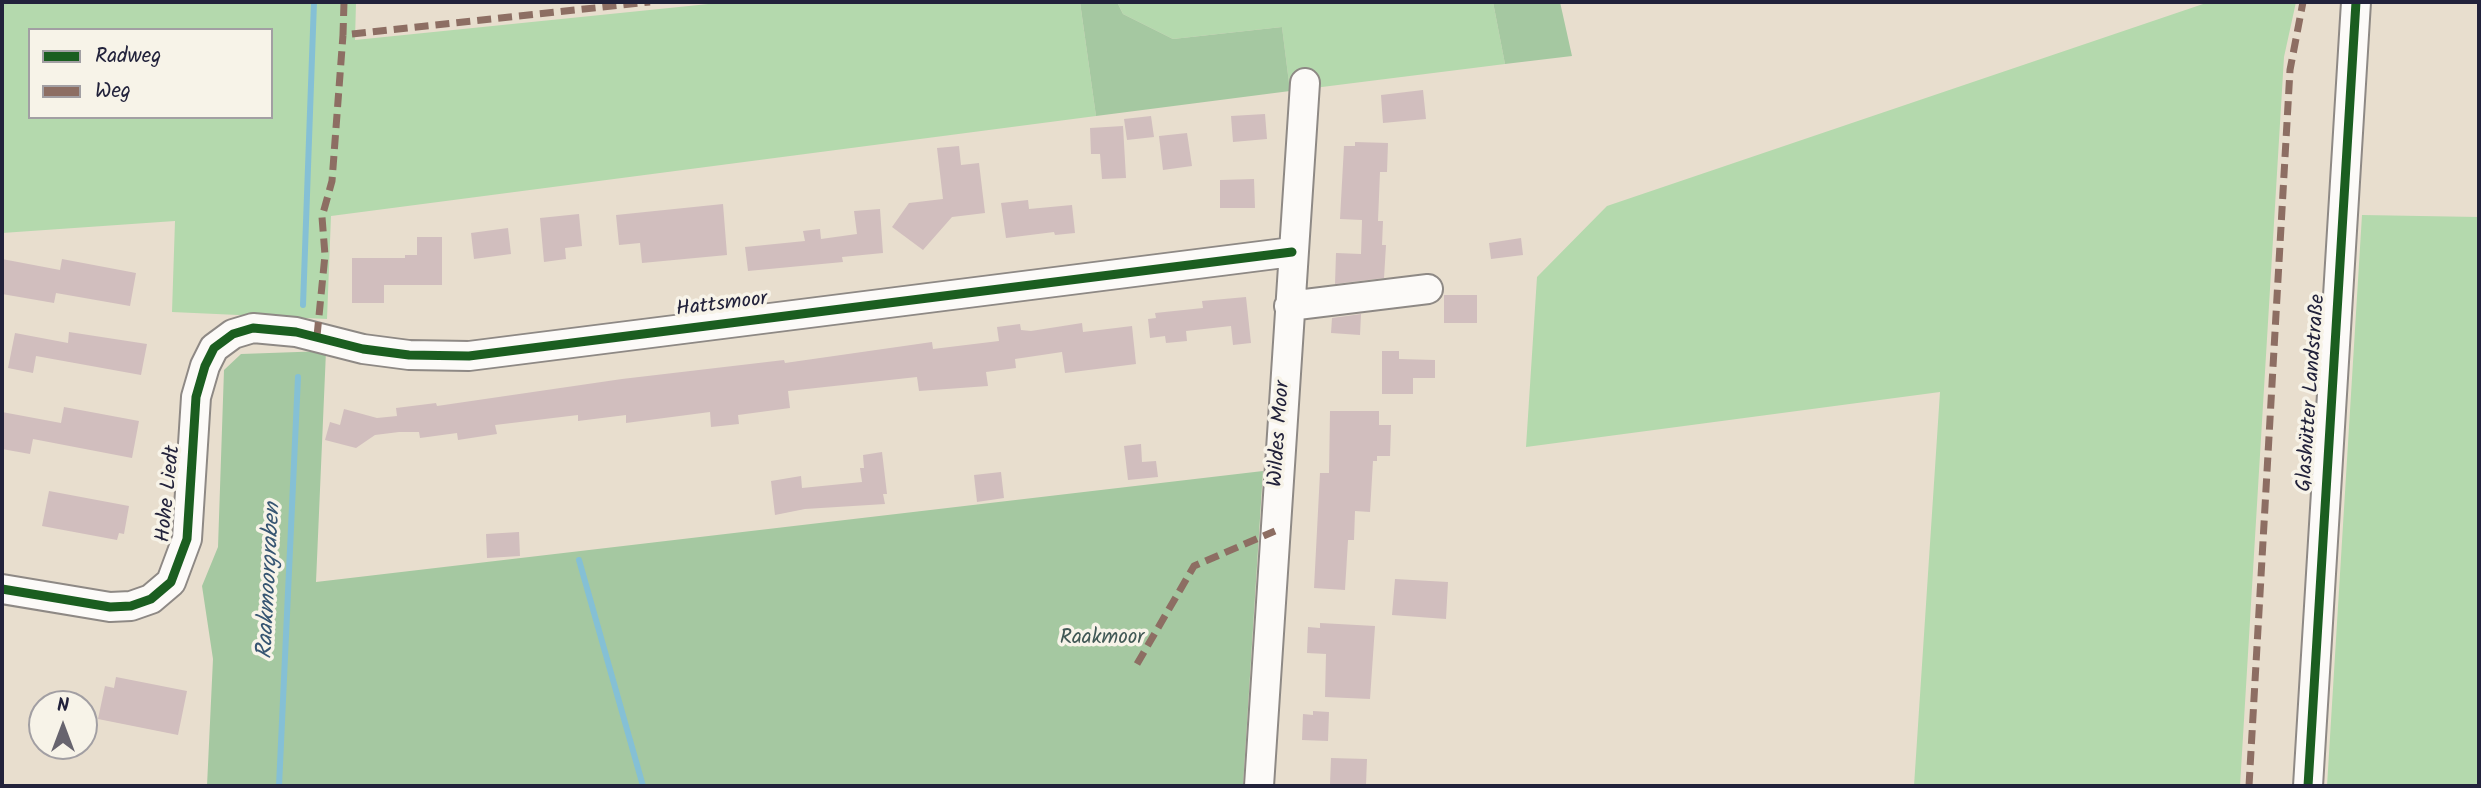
<!DOCTYPE html>
<meta charset="utf-8">
<style>
body{margin:0}
#map{position:relative;width:2481px;height:788px;overflow:hidden;background:#e8dece;font-family:Kalam,sans-serif}
canvas{display:block}
.frame{position:absolute;inset:0;border:4px solid #22223b;pointer-events:none}
.legend{position:absolute;left:28px;top:28px;width:245px;height:91px;box-sizing:border-box;background:#f7f3e8;border:2px solid #a29fa3;margin:0;padding:9px 12px;list-style:none;font-size:21px;color:#22223b}
.legend li{display:flex;align-items:center;gap:14px;height:35px}
.legend b{width:35px;border:2px solid #a29fa3}
.north{position:absolute;left:28px;top:690px;width:70px;height:70px;box-sizing:border-box;background:#f7f3e8;border:2px solid #a29fa3;border-radius:50%;rotate:0deg;font-size:19px;font-weight:700;line-height:28px;text-align:center;color:#22223b}
.north::after{content:'';display:block;margin:auto;width:24px;height:32px;background:#67646e;clip-path:polygon(50% 0,100% 100%,50% 72%,0 100%)}
</style>
<div id="map">
<canvas width="2481" height="788"></canvas>
<div class="frame"></div>
<ul class="legend">
<li><b style="height:9px;background:#1b5e20"></b>Radweg</li>
<li><b style="height:9px;background:#8d6e63"></b>Weg</li>
</ul>
<div class="north">N</div>
</div>
<script>
const context = document.querySelector('canvas').getContext('2d');
context.lineJoin = 'round';
function fill(path, color) {
  context.fillStyle = color;
  context.fill(path, 'evenodd');
}
function poly(rows) {
  const path = new Path2D();
  for (const r of rows) {
    path.moveTo(r[0], r[1]);
    for (let i = 2; i < r.length; i += 2) path.lineTo(r[i], r[i + 1]);
  }
  return path;
}
function stroke(path, color, width, dash) {
  context.strokeStyle = color;
  context.lineWidth = width;
  context.lineCap = dash ? 'butt' : 'round';
  context.setLineDash(dash || []);
  context.stroke(path);
}
function write(font, color, halo, rows, align = 'center') {
  context.font = font + ' Kalam,sans-serif';
  context.lineWidth = 7;
  context.setLineDash([]);
  context.textBaseline = 'middle';
  context.strokeStyle = halo;
  context.fillStyle = color;
  for (const [text, x, y, turn = 0] of rows) {
    context.save();
    context.translate(x, y);
    context.rotate((+turn || 0) * Math.PI / 180);
    context.textAlign = isNaN(turn) ? turn : align;
    if (halo) context.strokeText(text, 0, 0);
    context.fillText(text, 0, 0);
    context.restore();
  }
}
fill(poly([
 [2,2,356,2,355,40,728,2,1080,2,1096,116,331,216,327,319,172,312,175,221,2,233],
 [30,30,271,30,271,117,30,117],
 [1117,2,1493,2,1505,64,1290,91,1282,27,1173,39,1123,14],
 [2209,2,2296,2,2284,57,2240,786,1914,786,1940,392,1526,447,1537,277,1607,206],
 [2362,215,2479,217,2479,786,2327,786]
]), '#b4d9ad');
fill(poly([
 [1080,2,1117,2,1123,14,1173,39,1282,27,1290,91,1096,116],
 [1493,2,1560,2,1572,56,1505,64],
 [326,351,316,582,1263,471,1243,786,207,786,213,659,202,586,218,547,224,370,241,354]
]), '#a5c8a1');
stroke(poly([
 [303,305,314,2],
 [579,560,643,786],
 [279,786,298,377]
]), '#85c0d5', 6);
fill(poly([
 [1423,90,1426,119,1383,123,1381,95],
 [1265,114,1267,139,1233,142,1231,116],
 [1151,116,1154,137,1127,140,1124,119],
 [1123,126,1126,178,1102,179,1100,154,1091,154,1090,128],
 [1187,133,1192,166,1163,170,1159,136],
 [1355,142,1388,143,1387,172,1380,172,1378,221,1383,221,1382,245,1386,245,1384,278,1335,284,1336,253,1361,254,1362,220,1340,219,1344,146,1355,146],
 [959,146,961,165,979,163,985,213,952,217,923,250,892,227,909,203,943,199,937,148],
 [1254,179,1255,208,1220,208,1220,180],
 [1028,200,1029,209,1072,205,1075,233,1055,235,1054,232,1006,238,1001,203],
 [723,204,727,255,642,263,640,243,619,245,616,215],
 [880,209,883,253,842,257,843,262,748,271,745,247,805,241,803,231,820,229,821,239,857,234,854,211],
 [579,214,582,246,565,248,566,259,544,262,540,218],
 [508,228,511,254,474,259,471,233],
 [417,237,442,237,442,285,384,285,384,303,352,303,352,258,405,258,405,255,417,255],
 [1521,238,1523,255,1491,259,1489,243],
 [2,259,60,270,62,259,136,273,130,306,56,293,54,303,2,294],
 [1444,295,1477,295,1477,323,1444,323],
 [1246,297,1251,343,1233,345,1231,326,1186,331,1187,341,1166,343,1165,336,1150,338,1148,319,1156,318,1155,313,1203,308,1202,301],
 [1361,314,1360,335,1331,333,1332,318],
 [1082,323,1083,332,1132,326,1136,364,1065,373,1062,352,1015,359,1016,368,986,372,988,386,919,391,917,377,788,391,790,408,738,415,739,424,711,427,710,412,626,423,626,415,578,421,578,415,495,425,497,434,458,440,457,433,420,438,419,432,399,432,375,435,356,448,325,440,330,422,340,425,344,409,377,418,397,416,396,408,436,403,437,406,622,379,784,360,785,363,932,342,933,349,999,341,997,327,1020,324,1021,330,1031,331],
 [69,332,147,344,141,375,36,356,33,373,8,368,15,333,68,343],
 [1382,351,1399,351,1399,359,1435,360,1435,378,1413,378,1413,394,1382,394],
 [64,407,139,421,132,458,33,439,30,454,2,449,2,412,61,423],
 [1330,411,1379,411,1379,425,1391,425,1390,456,1377,456,1377,461,1373,461,1370,512,1355,511,1354,540,1348,540,1345,590,1314,588,1320,473,1329,473],
 [1141,444,1142,462,1156,461,1158,477,1128,480,1124,446],
 [882,452,887,494,883,494,885,504,805,509,775,515,771,481,801,476,802,488,862,482,860,468,864,468,863,455],
 [1001,472,1004,498,977,502,974,475],
 [49,491,129,506,124,534,119,533,117,540,42,526],
 [519,532,520,556,487,558,486,534],
 [1395,579,1448,582,1446,619,1392,615],
 [1320,623,1375,626,1370,699,1325,697,1326,654,1307,653,1308,627,1320,628],
 [116,677,187,691,178,735,98,719,105,686,114,688],
 [1313,711,1329,712,1328,741,1302,740,1303,714,1313,715],
 [1331,758,1367,759,1366,785,1330,784]
]), '#d1bebe');
const minor = poly([
 [1289,306,1428,289],
 [2,589,110,607,131,606,151,599,171,582,187,539,196,397,205,366,214,348,233,334,253,328,296,332,363,349,409,355,469,356,1292,252],
 [1259,786,1305,83],
 [2308,786,2356,2]
]);
stroke(minor, '#8e8985', 32);
stroke(minor, '#fcfaf8', 28);
stroke(poly([
 [344,2,343,35,650,2],
 [317,336,325,255,322,217,332,181,343,35],
 [1137,664,1194,566,1275,531],
 [2249,786,2290,70,2303,2]
]), '#8d6e63', 7, [14, 7]);
stroke(poly([
 [2,589,110,607,131,606,151,599,171,582,187,539,196,397,205,366,214,348,233,334,253,328,296,332,363,349,409,355,469,356,1292,252],
 [2308,786,2356,2]
]), '#1b5e20', 9);
write('21px', '#22223b', '#f7f3e8', [
 ["Hattsmoor",722,306,-7],
 ["Glashütter Landstraße",2313,393,-86],
 ["Wildes Moor",1281,434,-86],
 ["Hohe Liedt",170,494,-84]
]);
write('21px', '#415855', '#f7f3e8', [
 ["Raakmoor",1102,639]
]);
write('italic 23px', '#365572', '#f7f3e8', [
 ["Raakmoorgraben",271,581,-87]
]);
</script>
